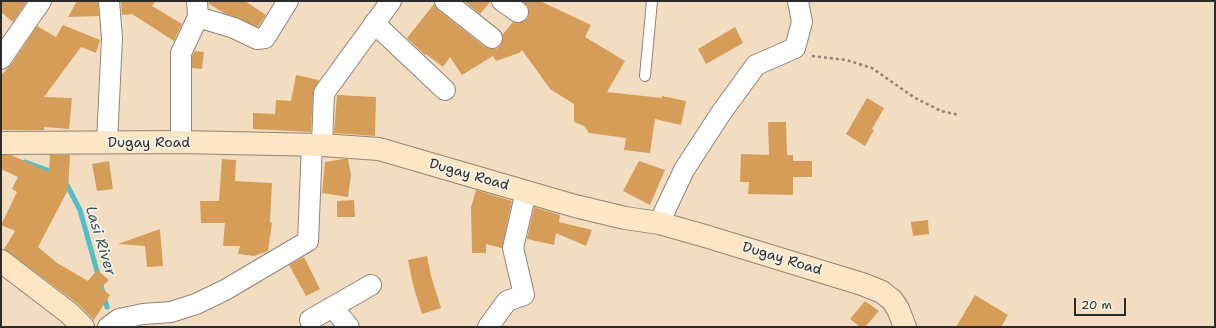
<!DOCTYPE html>
<style>
body{margin:0}
#map{position:relative;width:1216px;height:328px;overflow:hidden;background:#f3ddc0;font-family:"Shantell Sans",sans-serif}
canvas{display:block}
.frame{position:absolute;inset:0;border:2px solid #2b2b2b;pointer-events:none}
.scale{position:absolute;left:1074px;top:298px;width:52px;height:18px;box-sizing:border-box;border:2px solid #2b2b2b;border-top:0;padding-left:5px;font-size:12px;line-height:14px;white-space:nowrap;color:#2b2b2b;-webkit-text-stroke:3px #f7f3e8;paint-order:stroke}
</style>
<div id="map">
<canvas width="1216" height="328"></canvas>
<div class="frame"></div>
<div class="scale">20 m</div>
</div>
<script>
const context = document.querySelector('canvas').getContext('2d');
context.lineJoin = 'round';
function poly(rows) {
  const path = new Path2D();
  for (const r of rows) {
    path.moveTo(r[0], r[1]);
    for (let i = 2; i < r.length; i += 2) path.lineTo(r[i], r[i + 1]);
  }
  return path;
}
function stroke(path, color, width, dash) {
  context.strokeStyle = color;
  context.lineWidth = width;
  context.lineCap = dash ? 'butt' : 'round';
  context.setLineDash(dash || []);
  context.stroke(path);
}
function fill(path, color) {
  context.fillStyle = color;
  context.fill(path, 'evenodd');
}
function write(font, color, halo, rows, align = 'center') {
  context.font = font + ' "Shantell Sans",sans-serif';
  context.lineWidth = 3.5;
  context.setLineDash([]);
  context.textBaseline = 'middle';
  context.strokeStyle = halo;
  context.fillStyle = color;
  for (const [text, x, y, turn = 0] of rows) {
    context.save();
    context.translate(x, y);
    context.rotate((+turn || 0) * Math.PI / 180);
    context.textAlign = isNaN(turn) ? turn : align;
    if (halo) context.strokeText(text, 0, 0);
    context.fillText(text, 0, 0);
    context.restore();
  }
}
stroke(poly([
 [25,162,47,170,54,175],
 [64,183,67,185,80,210,107,307]
]), '#52becc', 5);
fill(poly([
 [1,1,27,1,13,22,1,12],
 [77,1,98,1,99,16,68,17],
 [121,1,156,1,152,6,182,24,174,41,132,14,122,15],
 [209,1,245,1,266,15,258,27,224,13,209,4],
 [464,1,491,1,480,14],
 [522,1,540,1,591,25,585,37,625,61,607,92,662,98,662,96,686,101,681,125,655,119,650,153,624,150,626,138,589,133,584,126,574,122,574,104,550,89,522,50,519,53,496,61,493,56,462,75,450,57,443,67,426,54,425,55,407,38,434,4,438,10,485,47,490,49,496,49,501,45,503,34,513,22,523,22,528,18,528,7],
 [63,25,100,40,96,53,81,47,44,97,72,98,69,129,44,127,44,130,1,130,1,75,10,66,37,26,56,37],
 [735,27,743,43,706,64,698,49],
 [195,51,204,52,202,69,192,68,192,56],
 [296,75,319,80,313,93,311,132,253,129,253,113,275,114,276,100,291,101],
 [337,95,376,97,375,136,334,133],
 [867,98,884,108,872,129,874,130,865,146,846,134],
 [768,122,786,122,787,155,793,155,793,161,812,161,812,177,793,177,793,195,748,194,749,182,740,182,741,154,769,155],
 [1,155,11,155,49,172,50,155,70,155,68,190,38,247,57,263,88,281,97,270,109,280,101,288,110,295,94,320,77,303,4,249,15,231,1,225,17,192,12,189,18,177,1,169],
 [222,159,236,160,235,181,272,183,270,222,272,223,268,251,254,256,238,254,240,246,223,246,225,223,201,223,200,201,219,201],
 [344,159,348,159,351,175,348,197,322,193,325,162],
 [109,161,113,189,97,191,92,164],
 [639,161,665,170,650,205,623,191],
 [476,190,512,201,502,248,486,244,486,253,472,253,471,207],
 [354,200,355,217,337,217,337,201],
 [534,207,560,215,559,222,592,230,586,246,556,233,554,245,527,239],
 [928,220,929,234,913,236,911,222],
 [160,229,163,266,147,267,145,246,118,244],
 [427,256,431,276,441,308,422,314,413,285,408,260],
 [304,257,320,289,306,296,289,265],
 [975,295,1008,315,1001,327,956,327],
 [865,301,879,311,865,327,860,327,850,319]
]), '#d69d59');
const lane = poly([
 [645,76,652,1]
]);
const street = poly([
 [445,1,492,38],
 [502,1,518,12],
 [198,17,234,28,257,39,265,38,288,1],
 [374,23,445,90],
 [1,59,41,1],
 [107,142,112,38,109,1],
 [181,142,181,53,198,17,197,1],
 [322,145,324,93,391,1],
 [659,223,684,170,721,113,756,65,795,48,802,22,798,1],
 [332,307,349,327],
 [310,320,371,285],
 [108,327,119,319,143,314,171,312,196,304,225,290,308,241,312,145],
 [488,327,507,301,524,295,513,248,526,191]
]);
const secondary = poly([
 [1,143,181,142,322,145,379,149,575,206,625,218,659,223,705,236,862,284,882,292,892,300,898,309,905,327],
 [1,261,69,313,83,327]
]);
stroke(lane, '#8f8476', 12);
stroke(street, '#8f8476', 22);
stroke(secondary, '#8f8476', 24);
stroke(poly([
 [812,56,846,60,872,68,915,98,941,111,959,115]
]), '#8f8476', 2.5, [3, 3]);
stroke(lane, '#fff', 10);
stroke(street, '#fff', 20);
stroke(secondary, '#fce6c4', 22);
write('14px', '#2b2b2b', '#f7f3e8', [
 ["Dugay Road",149,143],
 ["Dugay Road",469,175,16],
 ["Dugay Road",782,259,17]
]);
write('italic 15px', '#37575b', '#f7f3e8', [
 ["Lasi River",100,241,73]
]);
</script>
